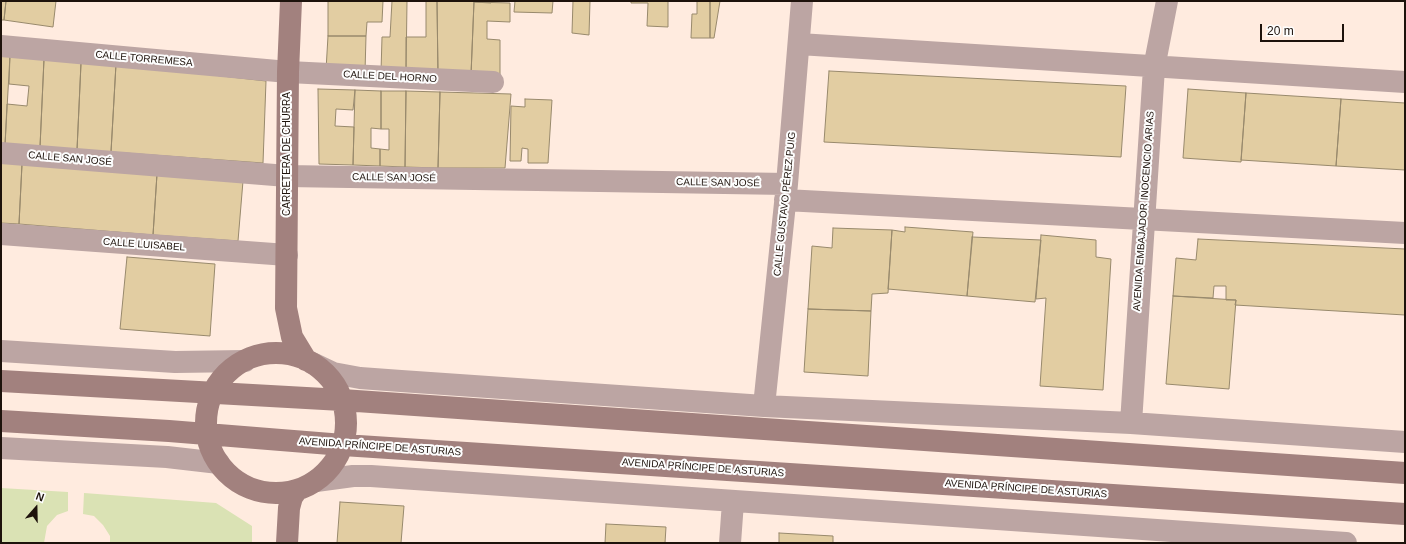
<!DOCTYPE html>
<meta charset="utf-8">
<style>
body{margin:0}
#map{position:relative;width:1406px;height:544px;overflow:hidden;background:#ffebdf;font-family:Helvetica,sans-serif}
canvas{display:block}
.frame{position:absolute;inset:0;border:2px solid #1d120b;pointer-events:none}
.north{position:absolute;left:16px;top:488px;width:40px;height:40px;-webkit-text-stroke:3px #fdfdfd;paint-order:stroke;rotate:20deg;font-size:11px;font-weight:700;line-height:16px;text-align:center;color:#1d120b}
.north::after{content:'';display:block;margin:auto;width:14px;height:18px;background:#1d120b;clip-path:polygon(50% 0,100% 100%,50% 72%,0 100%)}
.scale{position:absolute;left:1260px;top:24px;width:84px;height:18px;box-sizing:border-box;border:2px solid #1d120b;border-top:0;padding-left:5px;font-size:12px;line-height:14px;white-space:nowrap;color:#1d120b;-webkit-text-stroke:3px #fdfdfd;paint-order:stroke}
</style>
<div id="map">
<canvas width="1406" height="544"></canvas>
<div class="frame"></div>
<div class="north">N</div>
<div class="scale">20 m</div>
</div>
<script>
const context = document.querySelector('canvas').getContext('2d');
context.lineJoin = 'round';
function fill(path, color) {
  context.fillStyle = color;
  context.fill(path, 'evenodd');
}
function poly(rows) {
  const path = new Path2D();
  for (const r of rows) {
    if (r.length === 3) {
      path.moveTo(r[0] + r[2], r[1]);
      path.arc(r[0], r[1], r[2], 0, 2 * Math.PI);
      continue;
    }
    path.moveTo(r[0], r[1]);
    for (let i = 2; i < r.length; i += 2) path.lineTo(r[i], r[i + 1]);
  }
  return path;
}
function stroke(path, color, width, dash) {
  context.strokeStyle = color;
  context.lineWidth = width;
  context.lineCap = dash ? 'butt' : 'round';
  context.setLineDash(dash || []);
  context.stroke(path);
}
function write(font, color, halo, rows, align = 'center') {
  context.font = font + ' Helvetica,sans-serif';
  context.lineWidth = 4;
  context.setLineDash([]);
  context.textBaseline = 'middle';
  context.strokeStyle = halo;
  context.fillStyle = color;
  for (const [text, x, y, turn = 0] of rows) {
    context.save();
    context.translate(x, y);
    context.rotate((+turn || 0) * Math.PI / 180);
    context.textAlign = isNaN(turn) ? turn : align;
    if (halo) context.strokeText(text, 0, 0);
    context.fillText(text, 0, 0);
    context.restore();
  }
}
fill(poly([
 [1,488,68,492,68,511,57,515,47,526,44,543,1,543],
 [84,493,216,503,252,526,252,543,110,543,110,536,103,525,94,516,83,514]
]), '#dae2b4');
const building = poly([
 [1,1,6,1,4,20,1,20,1,1],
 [6,1,56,1,53,27,4,20,6,1],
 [328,1,383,1,382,22,367,22,366,36,328,36,328,1],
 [392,1,407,1,406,73,381,72,382,37,390,37,392,1],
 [426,1,437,1,438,75,406,73,406,37,426,37,426,1],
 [437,1,474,1,471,75,438,75,437,1],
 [474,1,491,1,491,3,474,2,474,1],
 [515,1,553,1,552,13,514,12,515,1],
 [573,1,590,1,589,35,572,33,573,1],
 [631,1,668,1,668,27,647,26,648,3,631,3,631,1],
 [697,1,710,1,710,38,691,38,692,14,697,14,697,1],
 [710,1,720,1,714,38,710,38,710,1],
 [474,2,510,3,510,22,487,21,487,39,500,40,500,76,471,75,474,2],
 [328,36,366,36,365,72,326,70,328,36],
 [1,54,10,55,5,145,1,144,1,54],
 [10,55,44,59,40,147,5,145,7,104,27,106,29,86,9,84,10,55],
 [44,59,81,63,77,150,40,147,44,59],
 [81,63,116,64,111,152,77,150,81,63],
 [116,64,266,81,263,163,111,152,116,64],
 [829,71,1126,86,1121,157,824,142,829,71],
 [318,89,355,90,353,110,336,109,335,126,354,127,353,165,319,164,318,89],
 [1188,89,1246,93,1241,162,1183,158,1188,89],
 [355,90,381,91,381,129,371,128,371,148,380,149,380,166,353,165,355,90],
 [381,91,406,91,405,167,380,166,380,149,389,150,389,129,381,129,381,91],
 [406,91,440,92,438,168,405,167,406,91],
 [440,92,511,94,505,168,438,168,440,92],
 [1246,93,1341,99,1336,166,1241,160,1246,93],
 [525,99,552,100,548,163,528,163,528,149,522,148,521,161,510,161,511,106,525,107,525,99],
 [1341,99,1405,103,1405,170,1336,166,1341,99],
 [1,163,22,164,19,224,1,223,1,163],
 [22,164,157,174,153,235,19,224,22,164],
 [157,174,243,181,238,241,153,235,157,174],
 [905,227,973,232,967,296,888,289,892,230,905,232,905,227],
 [833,228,892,230,888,293,872,294,871,311,808,309,812,246,832,248,833,228],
 [1041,235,1096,240,1096,257,1111,259,1103,390,1040,386,1046,298,1036,299,1041,235],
 [972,237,1041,240,1035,302,967,296,972,237],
 [1198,239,1405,249,1405,315,1235,305,1236,300,1226,300,1226,286,1214,286,1213,298,1173,296,1176,258,1196,260,1198,239],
 [127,257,215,264,210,336,120,329,127,257],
 [1173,296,1236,300,1229,389,1166,384,1173,296],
 [808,309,871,311,868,376,804,372,808,309],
 [340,502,404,506,401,543,337,543,340,502],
 [606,524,666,527,665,543,605,543,606,524],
 [779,533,833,536,833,543,779,543,779,533]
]);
fill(building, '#e2cda2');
stroke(building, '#98896c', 1);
stroke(poly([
 [799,44,1405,82],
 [1,46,288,72,493,82],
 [1,153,287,176,787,184],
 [785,200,1405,233],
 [1,234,287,255],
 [1,351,175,362,245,361],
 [312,363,333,373,360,378,401,381,764,406,1131,423,1405,442],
 [764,406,787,184,802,1],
 [1131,423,1154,68,1167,1],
 [1,448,167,457,219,463],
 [316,481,353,476,371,476,1346,543],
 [730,543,733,502]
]), '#bca5a3', 22);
stroke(poly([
 [291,1,288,72,286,308,292,337,306,360],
 [276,423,70],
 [1,381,342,400,1405,473],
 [1,421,169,431,343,445,1405,514],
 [287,543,289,508,292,497,297,490]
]), '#a2817e', 22);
write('10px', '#1d120b', '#fdfdfd', [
 ["CALLE TORREMESA",144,59,5],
 ["CALLE DEL HORNO",390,77,3],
 ["CARRETERA DE CHURRA",287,154,-90],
 ["CALLE SAN JOSÉ",70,159,5],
 ["CALLE SAN JOSÉ",394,178,1],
 ["CALLE SAN JOSÉ",718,183,1],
 ["CALLE GUSTAVO PÉREZ PUIG",785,204,-84],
 ["AVENIDA EMBAJADOR INOCENCIO ARIAS",1144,211,-86],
 ["CALLE LUISABEL",144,245,4],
 ["AVENIDA PRÍNCIPE DE ASTURIAS",380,447,4],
 ["AVENIDA PRÍNCIPE DE ASTURIAS",703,468,4],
 ["AVENIDA PRÍNCIPE DE ASTURIAS",1026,489,4]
]);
</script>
